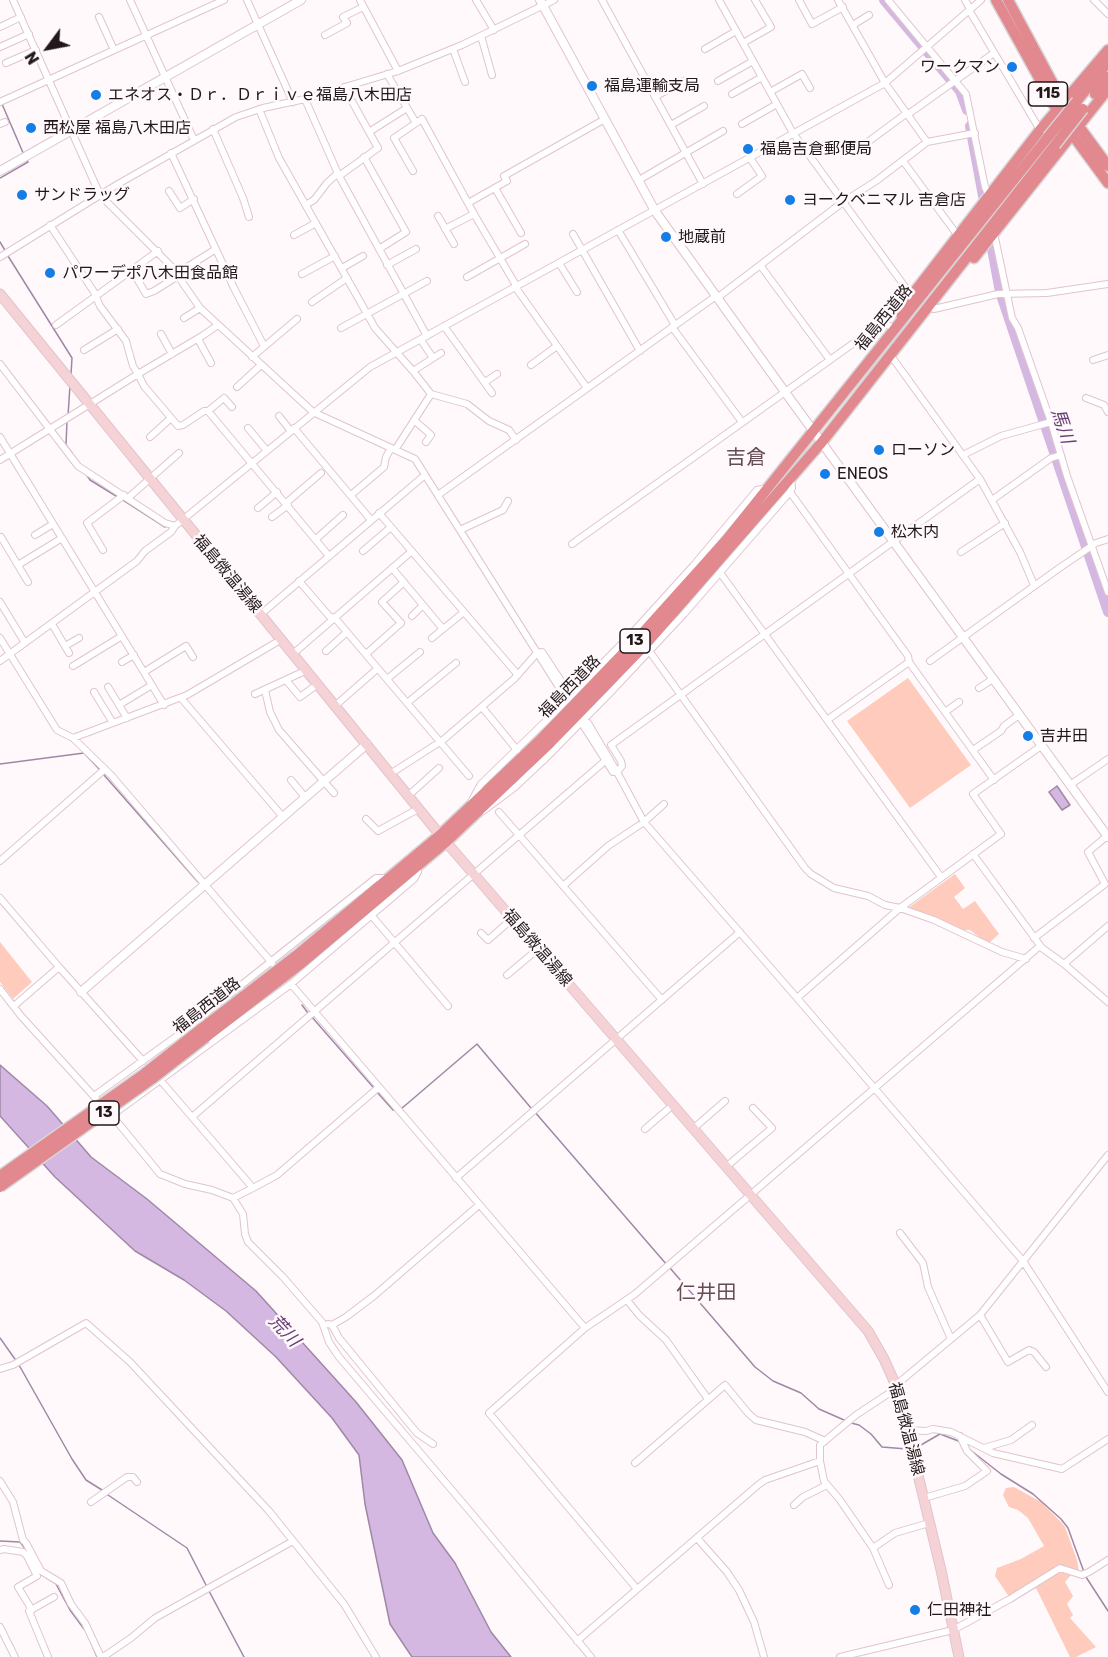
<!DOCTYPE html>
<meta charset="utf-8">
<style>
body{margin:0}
#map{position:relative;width:1108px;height:1657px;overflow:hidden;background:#fff9fb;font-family:Rubik,sans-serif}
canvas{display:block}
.north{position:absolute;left:18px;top:18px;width:60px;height:60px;-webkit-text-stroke:4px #fff9fb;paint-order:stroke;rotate:238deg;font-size:16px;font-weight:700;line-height:24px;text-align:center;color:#22181c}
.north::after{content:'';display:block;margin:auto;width:21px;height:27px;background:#22181c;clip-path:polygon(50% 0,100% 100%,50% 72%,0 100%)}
</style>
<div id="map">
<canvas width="1108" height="1657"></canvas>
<div class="north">N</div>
</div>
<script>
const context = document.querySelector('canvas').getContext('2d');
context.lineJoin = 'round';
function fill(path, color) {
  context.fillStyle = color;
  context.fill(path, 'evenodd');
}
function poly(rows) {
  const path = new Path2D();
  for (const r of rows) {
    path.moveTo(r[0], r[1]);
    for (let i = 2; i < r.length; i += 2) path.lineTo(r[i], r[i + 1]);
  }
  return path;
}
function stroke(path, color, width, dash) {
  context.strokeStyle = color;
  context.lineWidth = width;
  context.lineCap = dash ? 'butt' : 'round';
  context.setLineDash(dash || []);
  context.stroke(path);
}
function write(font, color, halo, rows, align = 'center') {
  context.font = font + ' Rubik,"Noto Sans JP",sans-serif';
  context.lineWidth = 5;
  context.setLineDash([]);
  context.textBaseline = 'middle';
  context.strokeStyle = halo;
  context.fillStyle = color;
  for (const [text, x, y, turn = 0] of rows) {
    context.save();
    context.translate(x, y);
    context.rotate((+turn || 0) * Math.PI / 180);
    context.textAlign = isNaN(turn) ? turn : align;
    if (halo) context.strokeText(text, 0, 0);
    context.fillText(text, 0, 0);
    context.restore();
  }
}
fill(poly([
 [908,678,971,765,910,808,847,721],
 [955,874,965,888,954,897,963,909,975,901,999,934,989,943,980,938,970,930,961,930,908,908],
 [0,942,32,982,13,999,0,982],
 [1014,1487,1041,1502,1061,1522,1065,1527,1077,1560,1079,1572,1071,1575,1065,1582,1073,1596,1067,1604,1073,1615,1070,1618,1096,1647,1076,1657,1070,1657,1036,1588,1012,1601,995,1576,997,1568,1021,1559,1044,1546,1028,1518,1018,1510,1009,1507,1003,1495,1006,1488]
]), '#fecbbc');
const water = poly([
 [1057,786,1070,805,1062,810,1049,792,1057,786],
 [0,1065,47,1106,91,1157,147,1199,256,1291,356,1402,402,1460,433,1533,455,1563,491,1632,511,1657,412,1657,390,1624,365,1504,359,1455,332,1418,276,1357,226,1311,184,1280,135,1251,55,1177,0,1116,0,1065]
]);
fill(water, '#d5b8e2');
stroke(water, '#9f88a7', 1.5);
stroke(poly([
 [2,104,24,155],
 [0,178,28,162,26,159],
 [0,242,6,252],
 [8,256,72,358,71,374],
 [68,416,70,385],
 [67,421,66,445,72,453],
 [86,474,90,480,116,496],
 [123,500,165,527],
 [0,764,84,753,101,771],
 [104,775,198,882],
 [302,1005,308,1013],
 [311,1016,373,1087],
 [376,1091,393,1110,396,1110],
 [401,1109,477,1044,531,1108],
 [534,1111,667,1265],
 [670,1268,755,1367,773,1381,801,1393,819,1409,844,1420],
 [0,1338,17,1362],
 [19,1365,72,1459,86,1480,102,1490],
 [851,1423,859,1425,871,1434,882,1447,907,1449],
 [914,1449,940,1434,961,1442],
 [969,1449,1001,1474,1033,1494,1061,1519,1068,1528,1084,1572],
 [108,1495,187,1548,207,1587],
 [0,1541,20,1542,27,1551],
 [1086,1577,1108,1611],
 [47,1578,56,1584,70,1610,84,1629],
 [209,1591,244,1657],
 [87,1633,97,1657]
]), '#9f88a7', 1.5);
stroke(poly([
 [884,0,960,91,967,110],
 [970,126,983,196],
 [992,249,1000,292,1010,322,1108,612]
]), '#d5b8e2', 10);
const minor = poly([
 [13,0,100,195,171,266,200,308,313,412,415,459,567,700],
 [130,0,194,140],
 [247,0,293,102],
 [360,0,398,71],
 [476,0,494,30],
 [602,0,703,184],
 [719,0,793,133,911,295],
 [799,0,812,24,843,7],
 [838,0,885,83,927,142],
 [888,0,966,94,985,187,989,196],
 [965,0,970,9],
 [1094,0,1108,14],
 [969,10,1040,130],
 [99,17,114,50],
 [853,25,869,15],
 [0,27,21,17],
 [325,35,347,23,343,17,363,7],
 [481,36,492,75],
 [743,43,771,27,755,0],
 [0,47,29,34],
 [453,49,465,82],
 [705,49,736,31],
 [6,63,36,50],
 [387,74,416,123],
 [718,81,753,61],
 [770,92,802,74,810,88],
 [732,94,762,77],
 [655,97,683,81],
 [305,99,339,176,427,336],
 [0,102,224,0],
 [259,109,279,158,375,328,413,371,431,394,467,404,489,421,509,430,516,440],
 [907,115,994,53],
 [0,124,5,122],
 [742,124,777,104],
 [671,125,704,106],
 [213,129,243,198,249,217],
 [369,132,407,108],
 [857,150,907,113],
 [171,153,234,288,264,346],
 [364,157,406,232,379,249],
 [903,161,958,236],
 [413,171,394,138,422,119,474,214,517,287],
 [339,176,378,148,344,87],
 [639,180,723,131],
 [495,188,521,233],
 [169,191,180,208,194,199],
 [737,194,762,176,750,158],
 [468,203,507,181,504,176,605,119],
 [307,204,314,200,327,183,338,173],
 [438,216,454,244],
 [445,229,474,214],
 [618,230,675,325],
 [994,233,1012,318,1018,328,1051,422,1067,476,1108,592],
 [573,234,640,351],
 [294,235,316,223],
 [0,257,118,184,236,117,263,108,305,99,398,71,462,45,554,0],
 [559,263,577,292],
 [387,265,416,249],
 [760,265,830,360],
 [342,268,363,256],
 [132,270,146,294,154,291,178,276],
 [176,274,216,249],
 [302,274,335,256],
 [467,277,525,244],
 [516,288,587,388],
 [717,298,843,202,876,181,927,142,975,133],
 [312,302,347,278],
 [934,309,998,294,1047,293,1108,284],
 [184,318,200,308],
 [56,325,158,251],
 [218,325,202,336,138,374,144,386,178,426,183,425,204,411,208,411,329,556],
 [444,326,492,393],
 [672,327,742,422],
 [341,328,427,281],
 [161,334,172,354],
 [198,339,211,363],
 [421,340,433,358],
 [84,350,118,329],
 [252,357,297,319],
 [894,360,980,479,1020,552,1034,585],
 [1093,360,1108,355],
 [0,364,78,466,165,523,175,526],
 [531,365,557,346],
 [413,371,441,353],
 [485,382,497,374],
 [237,387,261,365],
 [1086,398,1104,405,1108,412],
 [208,411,224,398,232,407],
 [279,416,290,430],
 [414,420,431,435,426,442],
 [248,428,267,451],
 [294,428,371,520],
 [0,437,164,705],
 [150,437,171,418],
 [395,450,431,394],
 [963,455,1001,436,1051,422],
 [0,460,138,374,133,366,126,341,100,306,94,292,50,225],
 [790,492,908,656,909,662],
 [351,495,384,467,386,457,391,448],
 [438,495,716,296],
 [128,498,179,453],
 [992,500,1051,458,1061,455],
 [286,503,321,473],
 [258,508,277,492],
 [379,513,518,675],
 [272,517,288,505],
 [460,530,503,510,508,501],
 [35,535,53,524],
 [1,537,28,582],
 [316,539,343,515],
 [572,544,879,325,885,323,894,329],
 [103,550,87,523,124,495],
 [363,551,391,527],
 [961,552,1005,523],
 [18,565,62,538],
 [392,568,443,629],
 [721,574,941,877],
 [299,581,330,617,335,618,469,776],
 [0,602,25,643],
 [261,614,425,475],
 [412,616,423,605],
 [52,624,69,653],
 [0,638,57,730,73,738,111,775,272,963],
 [432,638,464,612],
 [645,645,805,868,811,874,834,888,868,896,885,905,900,908,934,920,1002,952,1026,959],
 [65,646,79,638],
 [326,651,347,632],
 [294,653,412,551],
 [366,654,401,623,382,602,404,582],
 [0,661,137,561,145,551,171,532,175,526,370,367,885,83,981,0],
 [930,661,1058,569,1096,543,1108,539],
 [122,662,134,655],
 [73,666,122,636],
 [144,672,186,646,193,657],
 [387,679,420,652],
 [286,680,300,697,318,684],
 [108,687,119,705],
 [979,688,993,679],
 [265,690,270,712,279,730,334,793],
 [94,692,113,723],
 [255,694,307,670],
 [181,698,283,817],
 [407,703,456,663],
 [336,705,377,669],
 [482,707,517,750],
 [945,712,959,702],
 [127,718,119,705,152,685],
 [827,720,909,662,994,780],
 [581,722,613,772,617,772,644,822,797,998,900,908,1001,834,973,794,1041,746],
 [588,723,617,772],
 [73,738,187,695,282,639],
 [973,750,1001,731,1004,726,1019,715],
 [617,772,622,766,621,761,611,745,980,479],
 [390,774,443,740,514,679,537,653,542,652,567,690],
 [291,780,305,797],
 [1070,785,1108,759],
 [408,796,439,768],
 [471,802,481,784,555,712,634,631,693,566,757,490,767,488],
 [483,811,515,787,548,756,610,693,684,614,790,492,792,488,791,478],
 [499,812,662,1000],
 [366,819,378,831,418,809],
 [973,854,1042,948,1064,964,1108,1002],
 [0,861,105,769],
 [563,886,608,846,644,822,664,804],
 [0,898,59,967],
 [372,916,448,1006],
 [481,933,488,940,512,919],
 [1034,938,1105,884,1088,852,1107,836],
 [1064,964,1108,926],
 [507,975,538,949],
 [291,984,585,1328],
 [0,989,21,1016,119,1124,160,1174,185,1184,212,1190,233,1198,243,1214,245,1234,248,1242,283,1277,322,1322,329,1342,339,1357,479,1522,591,1657],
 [797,998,1023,1261,1108,1392],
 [14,1006,59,967,143,1061],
 [161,1081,253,1188,233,1198],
 [94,1096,181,1033,376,878,388,878],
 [111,1116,291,984,414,879,418,872,418,866],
 [192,1117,605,761],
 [694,1128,725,1101],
 [645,1129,674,1104],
 [727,1166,772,1128,753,1108],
 [456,1178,740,932],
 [253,1188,277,1175,379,1087],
 [900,1233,923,1263,928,1287,951,1339],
 [627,1300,639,1315,666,1340,708,1399],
 [980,1315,1008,1362,1029,1350,1034,1352,1046,1367],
 [328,1324,332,1325,339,1338,417,1433,433,1444],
 [332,1325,346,1317,375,1295,479,1205],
 [0,1369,13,1365,86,1323,130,1362,269,1511,344,1604,376,1657],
 [896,1385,980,1315,1108,1155],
 [907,1430,926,1431,933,1429,951,1432,993,1453,1062,1469,1108,1439],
 [984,1448,1011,1440,1032,1425],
 [635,1463,725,1385,748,1413,756,1420,805,1432,825,1441],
 [0,1481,13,1502,23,1540,26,1543,41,1571,61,1583,71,1604,85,1623,101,1657],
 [924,1498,965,1486,987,1471,967,1451,960,1436],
 [91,1502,127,1477,133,1477,137,1482],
 [794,1505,803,1497,827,1485],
 [697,1538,727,1572,739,1590,754,1622,764,1657],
 [873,1548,895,1533,929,1523],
 [0,1550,4,1549,23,1552,27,1556,37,1576,18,1587,32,1610],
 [889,1585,873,1548,840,1500,824,1481,820,1461,820,1445,856,1415,897,1388],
 [637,1589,489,1413,585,1328,635,1294,1040,946],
 [0,1627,15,1657],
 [577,1641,758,1485,765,1480,820,1461],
 [48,1657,29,1611,54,1597],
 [103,1657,131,1638,155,1618,293,1541],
 [840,1657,953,1630,1010,1599,1060,1568,1082,1575,1089,1572,1108,1560]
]);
const tertiary = poly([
 [540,0,655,211,785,392,1108,837],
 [0,171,301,0],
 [81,992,367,744]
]);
const secondary = poly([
 [0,294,440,835,868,1331,884,1359,897,1388,941,1570,959,1657]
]);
const trunk = poly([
 [996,0,1059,114],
 [1008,0,1066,108],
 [1095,94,1108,77],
 [1077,101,1108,62],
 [1075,121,1108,166],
 [1069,130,1108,183],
 [974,258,1108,89],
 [901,315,909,299,1040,130,1108,50],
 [201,1029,297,955,440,835,542,738,638,638,727,539,1048,137],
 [206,1037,303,962,446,842,547,746,645,645,822,442,1055,145]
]);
stroke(minor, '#e1c4ce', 8);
stroke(tertiary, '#e1c4ce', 10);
stroke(secondary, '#e1c4ce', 11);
stroke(trunk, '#d7d5d6', 13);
stroke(minor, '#fff', 6);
stroke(tertiary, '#fff', 8);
stroke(secondary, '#f4d2d5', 9);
stroke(trunk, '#e2888f', 10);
const trunkBridge = poly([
 [1048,137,1077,101],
 [1055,145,1083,109],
 [0,1176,144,1074,201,1029],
 [0,1187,152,1079,206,1037]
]);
stroke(trunkBridge, '#d7d5d6', 13, []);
stroke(trunkBridge, '#e2888f', 10);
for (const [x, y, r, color] of [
 [1012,67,6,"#147ee6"],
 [592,86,6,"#147ee6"],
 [96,95,6,"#147ee6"],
 [31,128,6,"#147ee6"],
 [748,149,6,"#147ee6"],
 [22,195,6,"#147ee6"],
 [790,200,6,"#147ee6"],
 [666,237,6,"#147ee6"],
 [50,273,6,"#147ee6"],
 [879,450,6,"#147ee6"],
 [825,474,6,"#147ee6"],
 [879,532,6,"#147ee6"],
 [1028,736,6,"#147ee6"],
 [915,1610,6,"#147ee6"]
]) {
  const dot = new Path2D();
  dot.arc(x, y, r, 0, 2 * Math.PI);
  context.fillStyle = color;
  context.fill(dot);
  stroke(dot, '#fff9fb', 2);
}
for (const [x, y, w] of [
 [1048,94,39],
 [635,641,30],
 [104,1113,30]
]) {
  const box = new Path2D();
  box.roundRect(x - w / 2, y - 12, w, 24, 4.5);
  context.fillStyle = '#fff9fb';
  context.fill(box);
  stroke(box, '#22181c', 1.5);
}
write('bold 15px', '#22181c', null, [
 ["115",1048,94],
 ["13",635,641],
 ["13",104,1113]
]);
write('16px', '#22181c', '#fff9fb', [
 ["ワークマン",1000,67,"right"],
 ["福島運輸支局",604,86],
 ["エネオス・Ｄｒ．Ｄｒｉｖｅ福島八木田店",108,95],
 ["西松屋 福島八木田店",43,128],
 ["福島吉倉郵便局",760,149],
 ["サンドラッグ",34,195],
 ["ヨークベニマル 吉倉店",802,200],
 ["地蔵前",678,237],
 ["パワーデポ八木田食品館",62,273],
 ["ローソン",891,450],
 ["ENEOS",837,474],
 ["松木内",891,532],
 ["吉井田",1040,736],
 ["仁田神社",927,1610]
], 'left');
write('16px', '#22181c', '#fff9fb', [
 ["福島西道路",884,318,-51],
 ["福島微温湯線",227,574,50],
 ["福島西道路",570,687,-46],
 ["福島微温湯線",537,948,49],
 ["福島西道路",207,1006,-38],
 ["福島微温湯線",906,1429,75]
]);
write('italic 18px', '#664076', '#fff9fb', [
 ["馬川",1062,426,71],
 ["荒川",284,1331,47]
]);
write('20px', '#654d55', '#fff9fb', [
 ["吉倉",746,458],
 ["仁井田",706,1293]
]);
</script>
